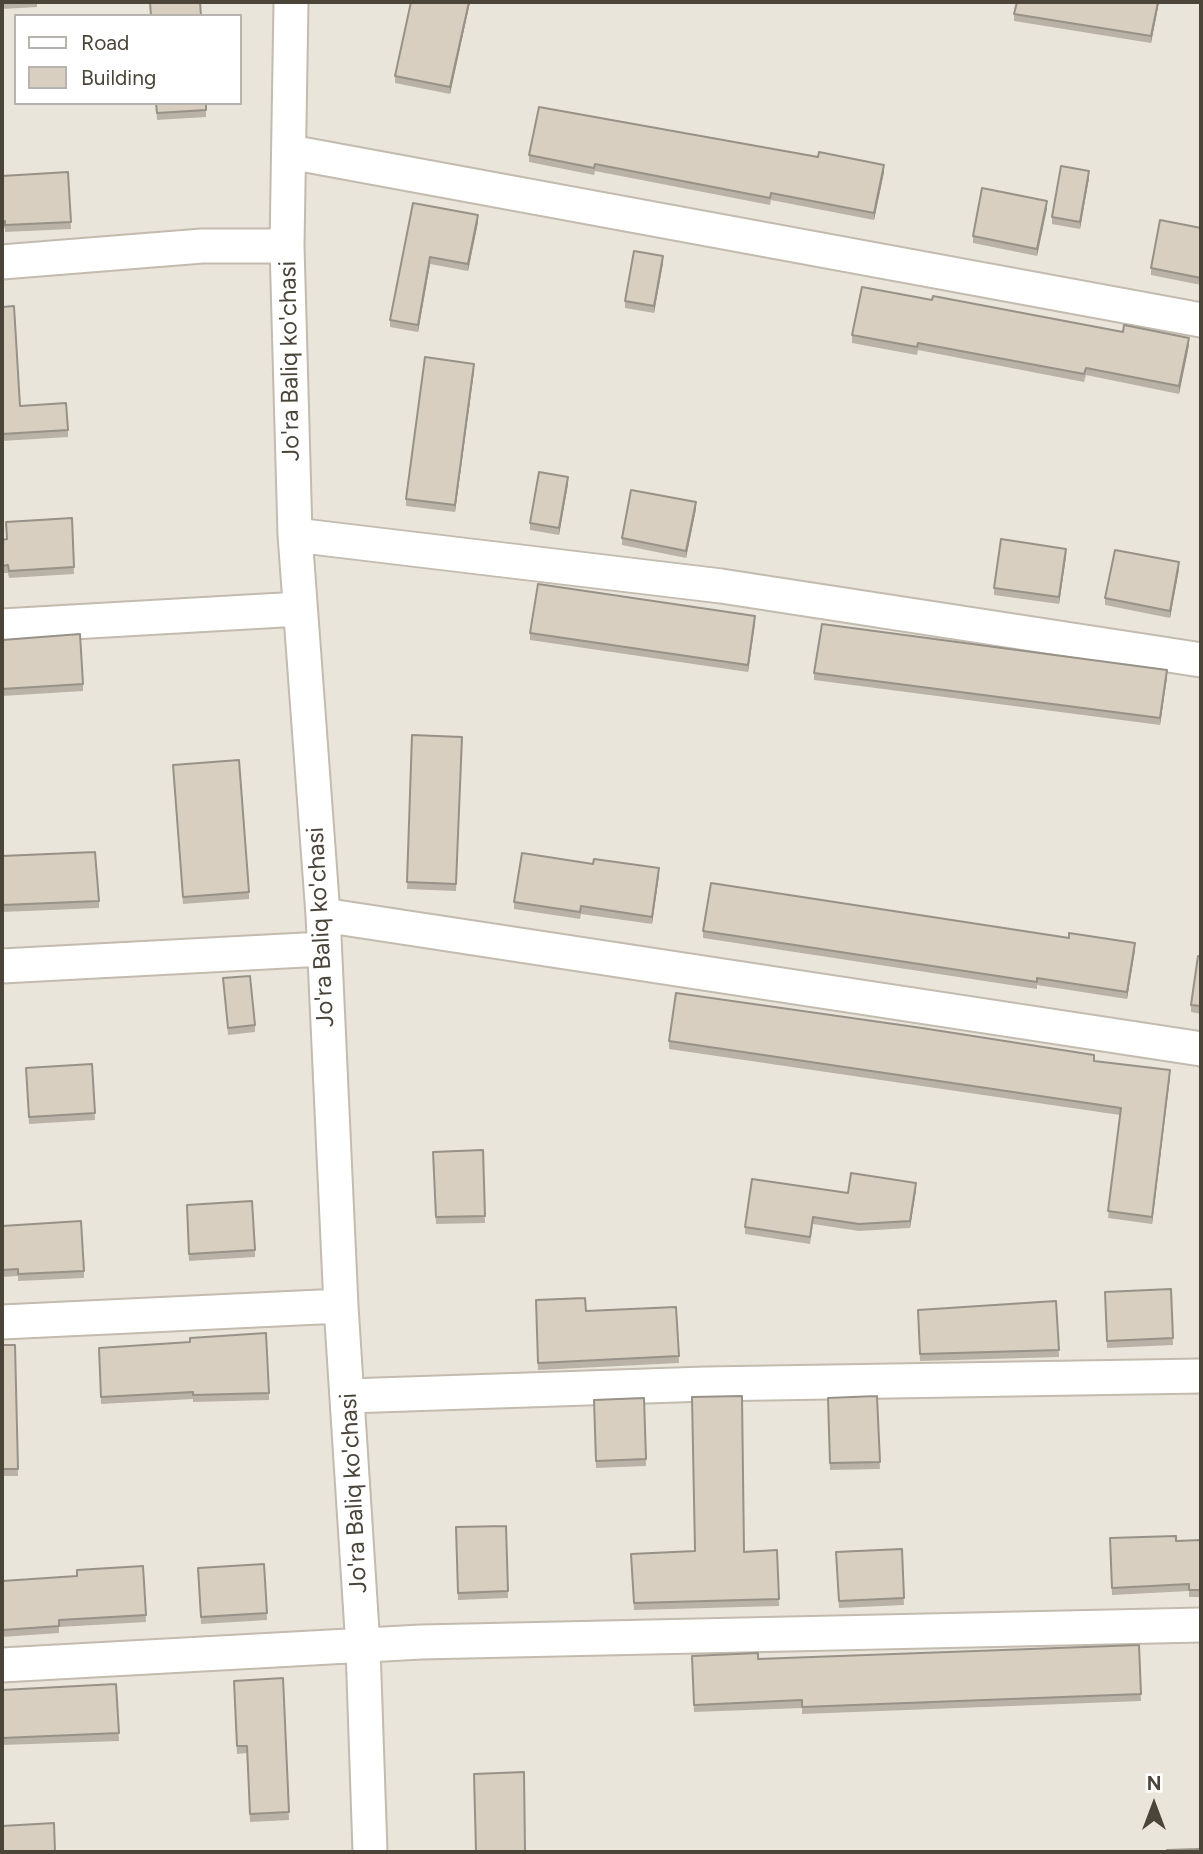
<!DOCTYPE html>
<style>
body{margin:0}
#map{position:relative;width:1203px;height:1854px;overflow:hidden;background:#f6f3ec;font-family:Figtree,sans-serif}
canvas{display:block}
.frame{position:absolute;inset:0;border:4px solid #4b4439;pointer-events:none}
.legend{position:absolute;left:14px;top:14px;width:228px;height:91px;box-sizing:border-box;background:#fff;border:2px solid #b7b4b0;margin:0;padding:9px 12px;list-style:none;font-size:21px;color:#4b4439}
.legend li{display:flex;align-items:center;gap:14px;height:35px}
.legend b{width:35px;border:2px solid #b7b4b0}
.north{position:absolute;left:1119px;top:1770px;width:70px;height:70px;-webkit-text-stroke:5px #fff;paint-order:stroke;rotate:0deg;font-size:19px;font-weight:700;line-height:28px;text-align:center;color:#4b4439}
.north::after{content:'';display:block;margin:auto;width:24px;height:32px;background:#4b4439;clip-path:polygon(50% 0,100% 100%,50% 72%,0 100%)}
</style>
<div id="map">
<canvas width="1203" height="1854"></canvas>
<div class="frame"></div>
<ul class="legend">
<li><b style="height:9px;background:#fff"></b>Road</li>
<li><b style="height:19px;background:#d8cfc1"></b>Building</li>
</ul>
<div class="north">N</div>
</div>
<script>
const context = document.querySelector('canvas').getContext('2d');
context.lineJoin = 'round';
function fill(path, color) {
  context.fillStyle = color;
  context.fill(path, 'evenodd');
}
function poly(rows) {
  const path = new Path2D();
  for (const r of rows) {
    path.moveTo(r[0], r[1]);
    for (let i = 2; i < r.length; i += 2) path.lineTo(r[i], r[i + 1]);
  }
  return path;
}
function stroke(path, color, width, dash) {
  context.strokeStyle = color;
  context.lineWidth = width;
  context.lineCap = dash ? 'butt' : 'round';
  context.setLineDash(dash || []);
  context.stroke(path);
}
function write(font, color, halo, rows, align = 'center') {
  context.font = font + ' Figtree,sans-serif';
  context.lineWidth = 5;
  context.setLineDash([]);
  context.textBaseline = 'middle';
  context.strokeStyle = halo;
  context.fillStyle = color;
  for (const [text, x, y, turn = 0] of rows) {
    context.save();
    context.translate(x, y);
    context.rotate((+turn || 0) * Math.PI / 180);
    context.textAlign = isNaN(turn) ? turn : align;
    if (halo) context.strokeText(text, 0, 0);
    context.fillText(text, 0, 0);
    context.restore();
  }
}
fill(poly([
 [2,2,1201,2,1201,1852,2,1852],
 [16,16,240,16,240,103,16,103]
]), '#eae5da');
const street = poly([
 [291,2,287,246,295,535,323,915,341,1306,363,1647,370,1852],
 [290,152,1201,320],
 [2,262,202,246,287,246],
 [295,535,721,586,1201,660],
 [2,626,300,609],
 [323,915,1201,1049],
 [2,966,323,949],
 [2,1322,341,1306],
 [348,1396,706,1384,1201,1376],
 [2,1665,421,1642,1201,1625]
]);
stroke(street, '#c2bbae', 37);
stroke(street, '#fff', 33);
fill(poly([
 [2,2,37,2,37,7,2,9],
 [411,2,470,2,450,94,395,83,395,76],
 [1159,2,1151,43,1014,21,1014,14],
 [156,103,206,103,206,117,157,120],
 [529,155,884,172,874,220,771,200,770,205,595,171,594,175,529,162],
 [68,172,71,229,5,232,5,228,2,228,2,176],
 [1089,178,1080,229,1052,224,1052,217],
 [413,203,478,222,468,271,430,264,418,332,390,327,390,320],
 [1047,208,1037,256,973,243,973,236],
 [1201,228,1201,285,1151,275,1151,268],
 [663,263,654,313,625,308,625,301],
 [932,300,1189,345,1179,394,1086,375,1084,382,918,350,917,355,852,343,852,335],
 [2,307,20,406,68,430,68,437,2,441],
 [474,371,455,512,406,506,406,499],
 [568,484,559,535,530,530,530,523],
 [696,509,686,558,622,545,622,538],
 [72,518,74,574,9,578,8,573,2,573,2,540,6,539],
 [1066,556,1059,604,994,595,994,588],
 [1179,569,1170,618,1105,605,1105,598],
 [755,623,748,672,530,640,530,633],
 [2,640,83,684,83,691,2,696],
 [814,673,1167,677,1160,725,814,680],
 [412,735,462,737,456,891,407,889],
 [173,772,249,892,249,899,183,904],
 [2,856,99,901,99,908,2,912],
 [659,875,652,924,581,914,580,919,514,909,514,902],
 [703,931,1135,950,1127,999,1037,985,1037,989,703,938],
 [1201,956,1201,1014,1191,1012,1191,1005],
 [223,978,255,1025,255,1032,228,1035],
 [669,1041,1094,1061,1170,1077,1152,1224,1108,1218,1120,1115,669,1049],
 [92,1064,95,1120,29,1124,26,1068],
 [483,1150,485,1223,436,1224,433,1152],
 [916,1190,910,1228,859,1231,813,1224,810,1244,745,1234,745,1227,848,1193],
 [187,1205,255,1250,255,1257,189,1261],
 [2,1226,84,1271,84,1278,18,1281,18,1276,2,1277],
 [1171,1289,1173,1345,1107,1348,1105,1292],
 [536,1300,586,1311,676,1307,679,1363,538,1370],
 [1056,1301,1059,1357,920,1361,918,1310],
 [2,1345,15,1345,18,1476,2,1476],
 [99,1348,269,1393,269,1400,193,1402,193,1399,101,1404],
 [877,1396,880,1469,830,1470,828,1398],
 [644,1398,646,1466,596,1468,594,1400],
 [506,1526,508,1598,458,1600,456,1527],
 [1110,1538,1176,1541,1201,1540,1201,1597,1189,1597,1189,1591,1112,1595],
 [902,1549,904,1605,839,1608,836,1552],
 [777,1550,779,1606,634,1610,631,1554],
 [264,1564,267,1620,201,1624,198,1575],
 [143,1566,146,1622,59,1627,59,1633,2,1637,2,1581,77,1576],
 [1139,1645,1141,1701,802,1714,802,1708,694,1712,692,1656,758,1659],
 [283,1678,289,1820,250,1822,247,1753,237,1754,234,1688],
 [116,1684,119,1741,2,1745,2,1690]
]), '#bab2a6');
fill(poly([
 [469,2,470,2,450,94,450,87],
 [1158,2,1159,2,1151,43,1151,36],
 [884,165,884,172,874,220,874,213],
 [1089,171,1089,178,1080,229,1080,222],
 [1047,201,1047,208,1037,256,1037,249],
 [478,215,478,222,468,271,468,264],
 [663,256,663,263,654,313,654,306],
 [430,257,430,264,418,332,418,325],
 [1189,338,1189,345,1179,394,1179,386],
 [474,364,474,371,455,512,455,505],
 [568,477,568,484,559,535,559,528],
 [696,502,696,509,686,558,686,551],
 [1066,549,1066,556,1059,604,1059,597],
 [1179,562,1179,569,1170,618,1170,611],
 [755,616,755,623,748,672,748,665],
 [1167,670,1167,677,1160,725,1160,718],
 [659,868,659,875,652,924,652,917],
 [1135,943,1135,950,1127,999,1127,992],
 [1170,1070,1170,1077,1152,1224,1152,1217],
 [916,1183,916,1190,910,1228,910,1221]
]), '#979187');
const building = poly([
 [150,2,200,2,201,16,151,16,150,2],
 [411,2,469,2,450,87,395,76,411,2],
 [1017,2,1158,2,1151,36,1014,14,1017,2],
 [156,103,206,103,206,110,157,113,156,103],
 [539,107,818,157,819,152,884,165,874,213,771,193,770,198,595,164,594,168,529,155,539,107],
 [1061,166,1089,171,1080,222,1052,217,1061,166],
 [68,172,71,222,5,225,5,221,2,221,2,176,68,172],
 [982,188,1047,201,1037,249,973,236,982,188],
 [413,203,478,215,468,264,430,257,418,325,390,320,413,203],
 [1160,220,1201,228,1201,278,1151,268,1160,220],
 [634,251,663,256,654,306,625,301,634,251],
 [862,287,932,300,933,296,1123,332,1124,325,1189,338,1179,386,1086,368,1084,374,918,343,917,347,852,335,862,287],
 [14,306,20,406,66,403,68,430,2,434,2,307,14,306],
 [425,357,474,364,455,505,406,499,425,357],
 [539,472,568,477,559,528,530,523,539,472],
 [631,490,696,502,686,551,622,538,631,490],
 [72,518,74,567,9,571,8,565,2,566,2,540,7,539,6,522,72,518],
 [1001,539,1066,549,1059,597,994,588,1001,539],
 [1115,550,1179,562,1170,611,1105,598,1115,550],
 [538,584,755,616,748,665,530,633,538,584],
 [822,624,1167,670,1160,718,814,673,822,624],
 [80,634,83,684,2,689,2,640,80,634],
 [412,735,462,737,456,884,407,882,412,735],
 [239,760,249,892,183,897,173,765,239,760],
 [95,852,99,901,2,905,2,856,95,852],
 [522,853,593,864,594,859,659,868,652,917,581,906,580,912,514,902,522,853],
 [711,883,1069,938,1069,933,1135,943,1127,992,1037,978,1037,982,703,931,711,883],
 [1198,956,1201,956,1201,1006,1191,1005,1198,956],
 [250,976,255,1025,228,1028,223,978,250,976],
 [676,993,922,1028,1094,1055,1094,1061,1170,1070,1152,1217,1108,1211,1121,1108,669,1041,676,993],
 [92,1064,95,1113,29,1117,26,1068,92,1064],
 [483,1150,485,1216,436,1217,433,1152,483,1150],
 [851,1173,916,1183,910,1221,859,1224,813,1217,810,1237,745,1227,752,1179,848,1193,851,1173],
 [252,1201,255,1250,189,1254,187,1205,252,1201],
 [81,1221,84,1271,18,1274,18,1269,2,1270,2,1226,81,1221],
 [1171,1289,1173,1338,1107,1341,1105,1292,1171,1289],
 [585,1298,586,1311,676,1307,679,1356,538,1363,536,1300,585,1298],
 [1056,1301,1059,1350,920,1354,918,1310,1056,1301],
 [266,1333,269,1393,193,1395,193,1392,101,1397,99,1348,190,1342,190,1338,266,1333],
 [2,1345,15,1345,18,1469,2,1469,2,1345],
 [742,1396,744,1552,777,1550,779,1599,634,1603,631,1554,695,1551,692,1397,742,1396],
 [877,1396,880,1462,830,1463,828,1398,877,1396],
 [644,1398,646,1459,596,1461,594,1400,644,1398],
 [506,1526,508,1591,458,1593,456,1527,506,1526],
 [1176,1536,1176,1541,1201,1540,1201,1590,1189,1590,1189,1584,1112,1588,1110,1538,1176,1536],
 [902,1549,904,1598,839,1601,836,1552,902,1549],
 [264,1564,267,1613,201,1617,198,1568,264,1564],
 [143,1566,146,1615,59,1620,59,1626,2,1630,2,1581,77,1576,77,1570,143,1566],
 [1139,1645,1141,1694,802,1707,802,1700,694,1705,692,1656,758,1653,758,1659,1139,1645],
 [283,1678,289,1812,250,1814,247,1746,237,1746,234,1681,283,1678],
 [116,1684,119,1733,2,1738,2,1690,116,1684],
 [524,1772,525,1852,476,1852,474,1774,524,1772],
 [54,1823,55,1852,2,1852,2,1826,54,1823],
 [1201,1849,1201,1852,1167,1852,1167,1850,1201,1849]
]);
fill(building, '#d8cfc1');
stroke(building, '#979187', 2);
write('24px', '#4b4439', '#fff', [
 ["Jo'ra Baliq ko'chasi",290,361,-91],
 ["Jo'ra Baliq ko'chasi",321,927,-93],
 ["Jo'ra Baliq ko'chasi",354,1493,-93]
]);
</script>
